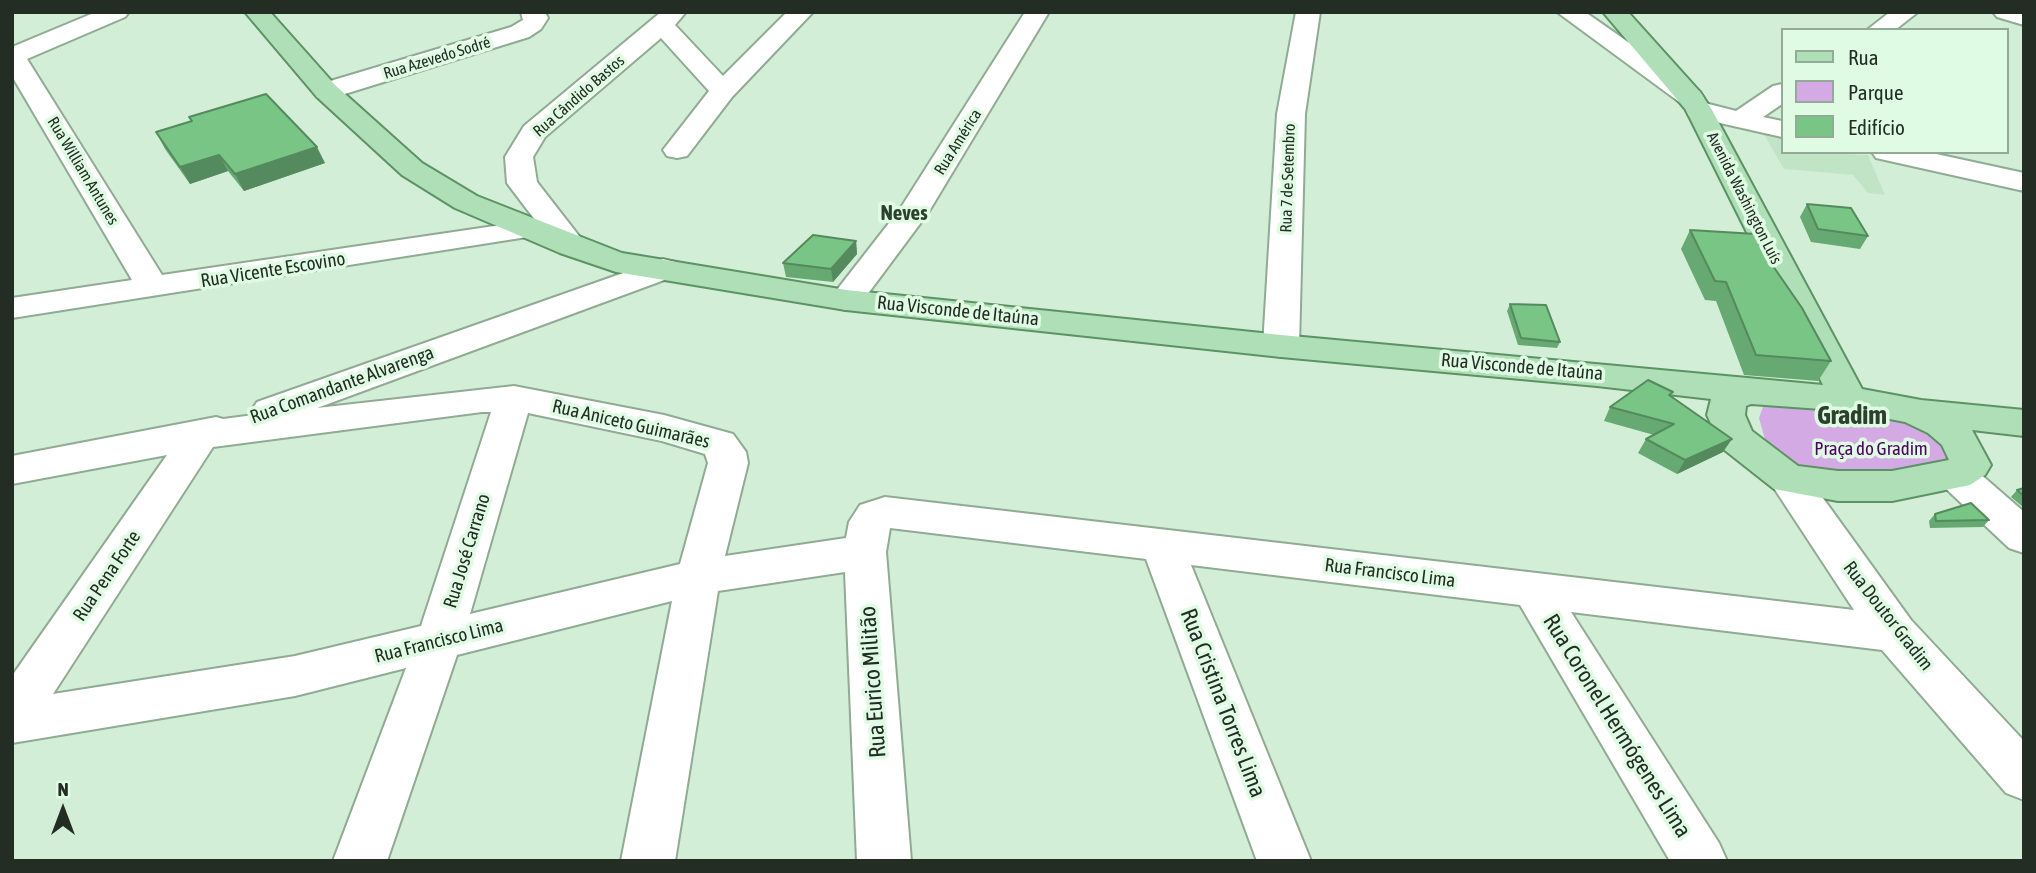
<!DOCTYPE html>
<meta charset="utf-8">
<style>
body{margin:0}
#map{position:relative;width:2036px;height:873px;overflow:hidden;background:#d3eed6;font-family:"Asap Condensed",sans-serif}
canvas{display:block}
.frame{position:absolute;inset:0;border:14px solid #232d24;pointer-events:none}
.legend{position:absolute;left:1781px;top:28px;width:228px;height:126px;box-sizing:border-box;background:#e0fbe3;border:2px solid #94a997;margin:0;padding:9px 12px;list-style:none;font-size:21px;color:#232d24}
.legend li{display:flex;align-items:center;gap:14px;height:35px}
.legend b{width:35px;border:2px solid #94a997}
.north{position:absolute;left:28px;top:775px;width:70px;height:70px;-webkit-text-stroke:5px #e0fbe3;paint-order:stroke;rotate:0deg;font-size:19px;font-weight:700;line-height:28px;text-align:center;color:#232d24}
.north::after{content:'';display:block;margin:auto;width:24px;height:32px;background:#232d24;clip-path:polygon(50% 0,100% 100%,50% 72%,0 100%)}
</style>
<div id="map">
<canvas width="2036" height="873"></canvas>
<div class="frame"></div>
<ul class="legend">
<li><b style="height:9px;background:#afdfb7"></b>Rua</li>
<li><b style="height:19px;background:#d3aae3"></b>Parque</li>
<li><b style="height:19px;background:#78c585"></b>Edifício</li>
</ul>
<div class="north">N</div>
</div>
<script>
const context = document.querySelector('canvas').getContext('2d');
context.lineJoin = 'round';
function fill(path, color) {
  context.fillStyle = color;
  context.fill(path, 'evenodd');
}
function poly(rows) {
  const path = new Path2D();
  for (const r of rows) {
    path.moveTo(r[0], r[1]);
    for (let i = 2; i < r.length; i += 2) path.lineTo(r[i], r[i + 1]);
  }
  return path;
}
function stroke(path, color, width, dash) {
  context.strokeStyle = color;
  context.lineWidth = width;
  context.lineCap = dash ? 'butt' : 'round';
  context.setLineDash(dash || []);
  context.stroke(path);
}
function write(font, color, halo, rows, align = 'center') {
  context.font = font + ' "Asap Condensed",sans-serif';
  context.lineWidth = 7;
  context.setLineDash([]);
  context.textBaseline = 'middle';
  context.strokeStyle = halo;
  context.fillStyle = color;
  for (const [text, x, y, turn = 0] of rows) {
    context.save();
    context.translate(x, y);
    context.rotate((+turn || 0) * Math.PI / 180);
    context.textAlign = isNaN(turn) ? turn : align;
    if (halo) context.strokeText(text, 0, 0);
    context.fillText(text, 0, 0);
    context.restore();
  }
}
fill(poly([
 [1763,133,1782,137,1782,152,1868,155,1885,195,1868,193,1853,175,1784,169]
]), '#c2e4c6');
fill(poly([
 [1764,404,1857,410,1925,419,1965,453,1939,478,1800,472,1766,443,1759,418]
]), '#d3aae3');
const minor = poly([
 [96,12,129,12,125,17,27,59,162,275,535,220,507,183,505,157,524,126,661,12,686,12,675,25,723,76,787,12,813,12,732,97,687,156,677,158,667,156,663,150,709,91,661,38,545,137,533,157,537,182,586,245,581,252,570,255,559,252,546,234,12,318,12,298,132,280,12,76,12,47,96,12],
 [521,12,545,12,548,18,541,29,529,37,335,97,326,99,317,97,313,91,317,85,511,27,523,20,521,12],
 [1025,12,1049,12,928,213,858,307,846,310,834,307,829,300,900,209,1025,12],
 [1296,12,1320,12,1305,114,1299,346,1293,354,1281,357,1269,354,1263,346,1277,114,1296,12],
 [1557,12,1585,12,1700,92,1704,98,1701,102,1736,111,1773,86,1782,84,1782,104,1763,117,1782,121,1782,137,1689,116,1686,110,1689,105,1682,104,1557,12],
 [1890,12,1918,12,1895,30,1867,30,1890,12],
 [1993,12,2024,12,2024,25,1997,17,1993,12],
 [1872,152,1927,152,2024,173,2024,191,1876,158,1872,152],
 [663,259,675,262,679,269,675,276,317,408,514,386,664,415,733,434,746,452,748,463,725,556,846,538,849,522,860,505,885,497,1854,610,1768,479,1774,469,1788,465,1802,469,1911,620,2024,741,2024,800,2006,793,1882,650,1571,612,1719,843,1727,861,1670,861,1520,605,1191,565,1311,861,1257,861,1146,559,890,528,886,552,911,861,857,861,845,572,718,591,675,861,621,861,672,601,457,655,387,861,333,861,406,668,295,696,12,743,12,676,167,455,12,484,12,456,216,417,223,419,254,415,251,411,257,402,663,259],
 [482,412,491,412,421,626,295,656,53,694,213,447,482,412],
 [528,413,662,441,705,454,708,463,680,564,470,614,528,413],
 [1956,461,1970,465,2024,512,2024,553,2009,548,1942,485,1936,475,1942,465,1956,461]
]);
const major = poly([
 [245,12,270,12,335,85,422,163,477,196,622,253,846,290,1281,335,1823,385,1686,110,1603,12,1628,12,1700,92,1712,110,1862,389,1921,400,2024,410,2024,436,1972,430,1991,465,1985,475,1970,485,1892,501,1838,501,1774,489,1722,448,1707,415,1711,399,1597,386,1281,357,846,310,616,272,560,253,455,208,402,175,317,97,245,12],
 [1751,404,1849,411,1905,422,1928,433,1942,445,1949,460,1892,471,1838,471,1798,466,1752,431,1745,415,1746,406,1751,404]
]);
stroke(minor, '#90aa93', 4);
stroke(major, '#5c9264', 4);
fill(minor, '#fff');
fill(major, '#afdfb7');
fill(poly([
 [189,117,325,163,244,191,228,171,190,184,165,149,156,132,191,122],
 [1807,204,1868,236,1860,249,1811,242,1800,217],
 [1690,230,1773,266,1831,361,1818,381,1744,375,1716,301,1705,300,1681,249],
 [856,241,857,254,833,282,786,277,783,263],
 [1510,304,1560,342,1557,348,1518,345,1507,311],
 [1671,397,1723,452,1677,474,1638,453,1646,439,1654,435,1604,421,1610,407],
 [2024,488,2024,508,2011,497,2017,490],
 [1935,514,1989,520,1983,527,1930,528,1929,521]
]), '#67a972');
fill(poly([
 [317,147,325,163,244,191,235,174],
 [219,155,228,171,190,184,180,167],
 [856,241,857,254,833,282,831,269],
 [1732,439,1723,452,1677,474,1685,460]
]), '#548a5d');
const building = poly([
 [266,94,317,147,235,174,219,155,180,167,156,132,192,121,189,117,266,94],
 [1807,204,1851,208,1868,236,1818,229,1807,204],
 [1690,230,1756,234,1773,266,1802,308,1831,361,1756,355,1726,282,1715,281,1690,230],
 [813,235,856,241,831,269,783,263,813,235],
 [1510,304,1546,305,1560,342,1521,338,1510,304],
 [1648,380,1673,392,1669,395,1732,439,1685,460,1646,439,1674,424,1610,407,1648,380],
 [2024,488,2024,496,2017,490,2024,488],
 [1971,503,1989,520,1936,521,1935,514,1971,503]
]);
fill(building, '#78c585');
stroke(building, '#548a5d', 2);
write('16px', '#232d24', '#e0fbe3', [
 ["Rua Azevedo Sodré",437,58,-17],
 ["Rua Cândido Bastos",579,96,-41],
 ["Rua América",958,142,-58],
 ["Rua William Antunes",83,171,59],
 ["Rua 7 de Setembro",1288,178,-88],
 ["Avenida Washington Luís",1744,198,63]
]);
write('19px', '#232d24', '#e0fbe3', [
 ["Rua Vicente Escovino",273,270,-9],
 ["Rua Visconde de Itaúna",958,311,6],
 ["Rua Visconde de Itaúna",1522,367,5],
 ["Rua Comandante Alvarenga",342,385,-20],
 ["Rua Aniceto Guimarães",631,424,13],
 ["Rua José Carrano",467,551,-73],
 ["Rua Francisco Lima",1390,573,7],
 ["Rua Pena Forte",107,576,-56],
 ["Rua Doutor Gradim",1888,616,52],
 ["Rua Francisco Lima",439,641,-14]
]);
write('19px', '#4c0161', '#e0fbe3', [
 ["Praça do Gradim",1871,449]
]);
write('bold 21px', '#2b412e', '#e0fbe3', [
 ["Neves",904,213]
]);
write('23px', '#232d24', '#e0fbe3', [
 ["Rua Eurico Militão",873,682,-94],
 ["Rua Cristina Torres Lima",1223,703,69],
 ["Rua Coronel Hermógenes Lima",1617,726,58]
]);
write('bold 26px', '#2b412e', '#e0fbe3', [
 ["Gradim",1852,416]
]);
</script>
